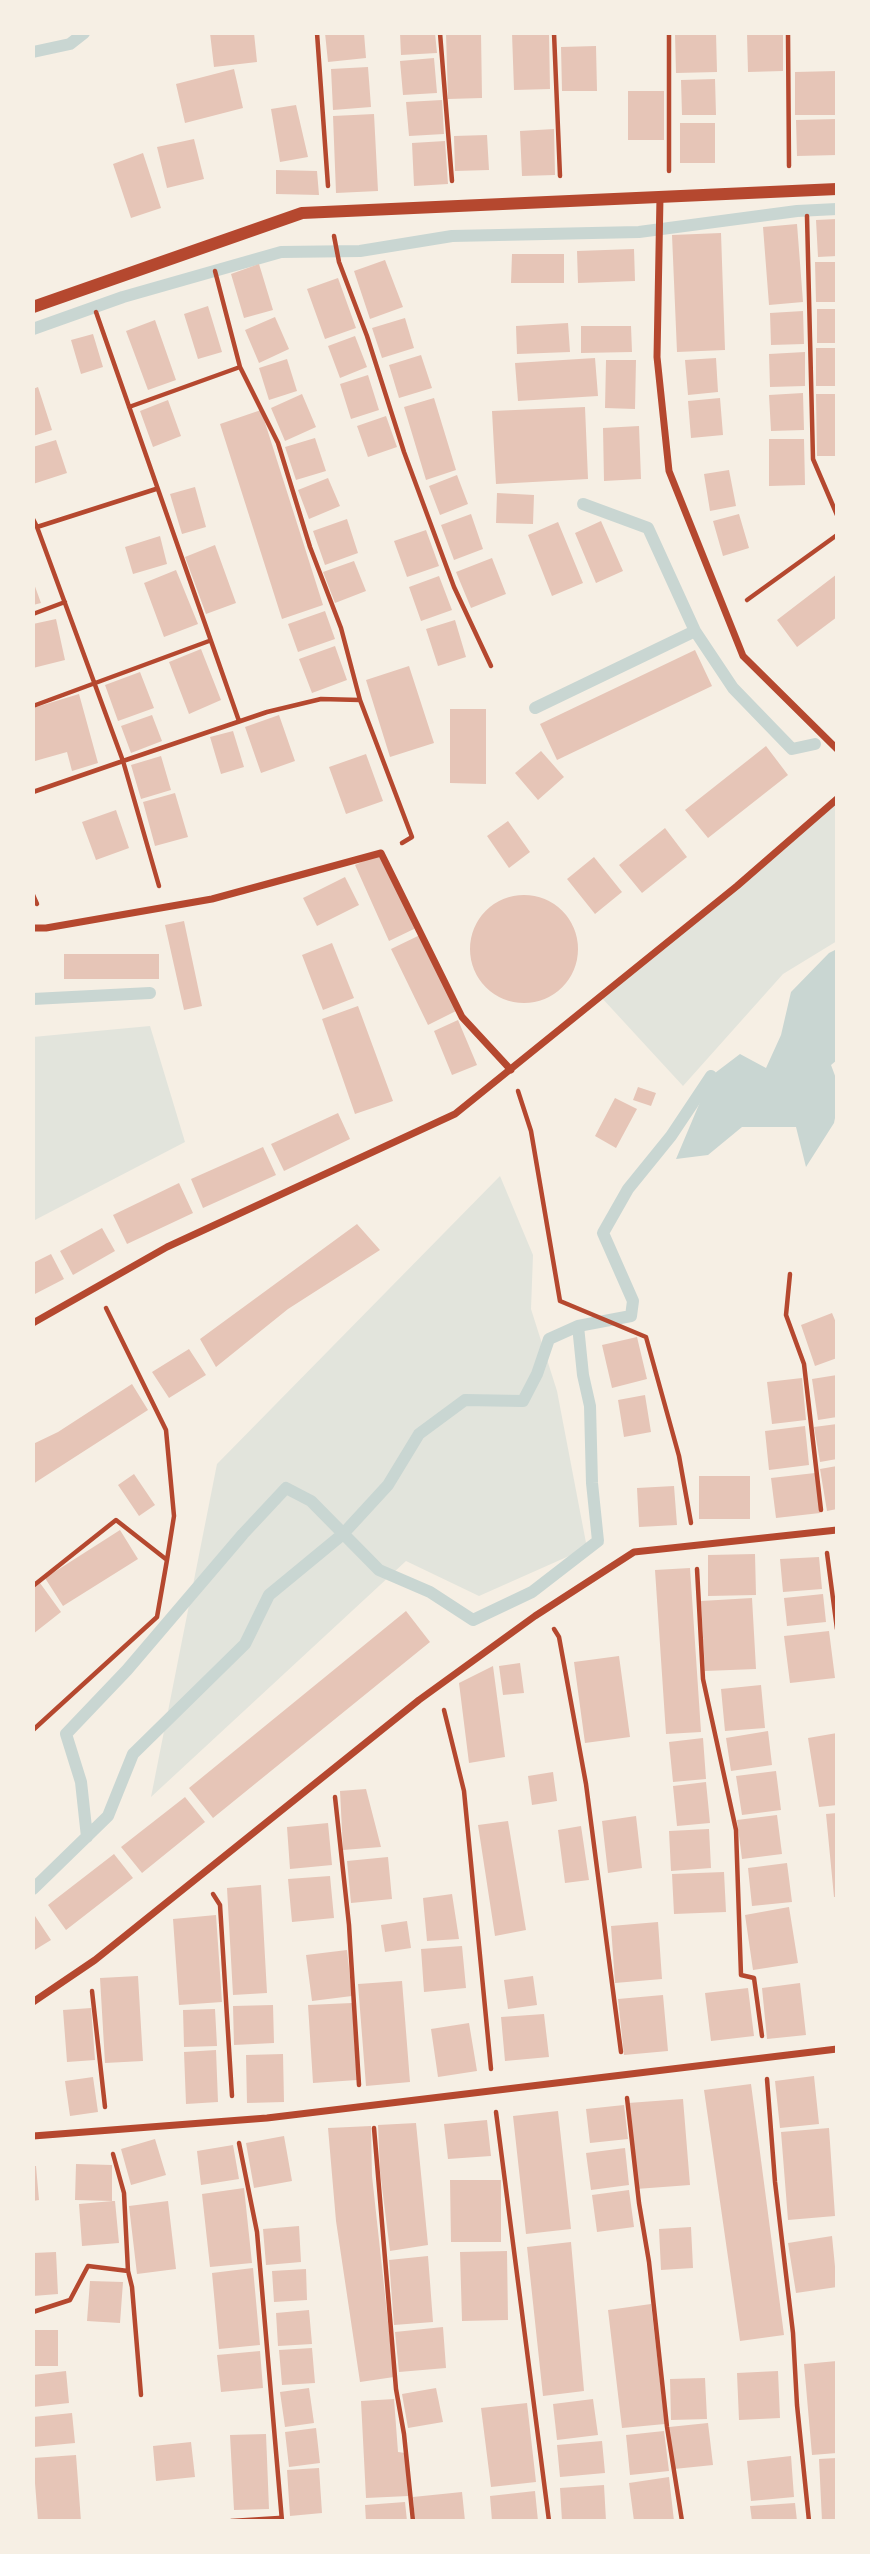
<!DOCTYPE html>
<style>
body{margin:0}
#map{position:relative;width:870px;height:2554px;overflow:hidden;background:#f6efe4;font-family:"IBM Plex Sans",sans-serif}
canvas{display:block}
.frame{position:absolute;inset:0;border:35px solid #f6efe4;pointer-events:none}
</style>
<div id="map">
<canvas width="870" height="2554"></canvas>
<div class="frame"></div>
</div>
<script>
const context = document.querySelector('canvas').getContext('2d');
context.lineJoin = 'round';
function fill(path, color) {
  context.fillStyle = color;
  context.fill(path, 'evenodd');
}
function poly(rows) {
  const path = new Path2D();
  for (const r of rows) {
    if (r.length === 3) {
      path.moveTo(r[0] + r[2], r[1]);
      path.arc(r[0], r[1], r[2], 0, 2 * Math.PI);
      continue;
    }
    path.moveTo(r[0], r[1]);
    for (let i = 2; i < r.length; i += 2) path.lineTo(r[i], r[i + 1]);
  }
  return path;
}
function stroke(path, color, width, dash) {
  context.strokeStyle = color;
  context.lineWidth = width;
  context.lineCap = dash ? 'butt' : 'round';
  context.setLineDash(dash || []);
  context.stroke(path);
}
fill(poly([
 [837,799,837,941,783,974,683,1086,601,997],
 [150,1026,185,1142,33,1221,33,1037],
 [500,1176,533,1255,531,1309,557,1391,587,1548,479,1596,406,1561,151,1797,217,1464]
]), '#e2e4dc');
fill(poly([
 [837,949,837,1060,831,1065,837,1081,837,1108,834,1123,806,1167,796,1127,742,1127,708,1155,676,1159,711,1076,740,1054,766,1068,781,1035,791,992,829,953]
]), '#c9d6d2');
stroke(poly([
 [33,52,70,44,84,33],
 [33,329,123,297,281,252,360,251,452,236,639,232,797,211,837,209],
 [695,631,733,688,792,749,815,744],
 [535,708,695,631,648,528,583,504],
 [33,999,150,993],
 [87,1837,81,1782,66,1734,127,1670,243,1534,286,1488,311,1501,379,1570,430,1592,473,1620,532,1592,598,1541,592,1483,590,1406,583,1375,578,1326],
 [33,1889,108,1816,133,1754,245,1644,269,1595,343,1534,388,1485,419,1434,465,1400,523,1401,537,1374,549,1339,578,1326,631,1316,633,1301,603,1233,628,1189,671,1136,711,1076]
]), '#c9d6d2', 12);
fill(poly([
 [210,33,254,33,257,62,214,67],
 [325,33,364,33,366,58,328,62],
 [400,33,435,33,437,53,401,55],
 [446,33,481,33,482,98,448,99],
 [512,33,549,33,550,89,514,90],
 [716,33,717,72,676,73,675,34],
 [747,34,783,34,783,71,748,72],
 [596,46,597,91,562,91,561,47],
 [434,58,437,93,403,95,400,61],
 [368,67,371,107,333,110,331,69],
 [234,69,243,108,185,123,176,84],
 [837,71,837,115,795,115,795,72],
 [715,79,716,115,682,115,681,80],
 [628,91,664,91,664,140,628,140],
 [442,100,444,134,409,136,406,102],
 [296,105,308,157,280,162,271,109],
 [374,114,378,191,336,193,333,116],
 [837,119,837,155,797,156,796,120],
 [680,123,715,123,715,163,680,163],
 [554,129,555,175,522,176,520,131],
 [487,135,489,170,455,171,454,136],
 [194,139,204,179,167,188,157,147],
 [445,141,448,184,414,186,412,143],
 [143,153,161,208,131,218,113,164],
 [276,170,317,171,319,195,276,194],
 [837,219,837,256,818,257,816,220],
 [797,224,803,302,769,305,763,227],
 [721,233,725,350,677,352,672,235],
 [634,249,635,281,578,283,577,251],
 [512,254,564,254,564,283,511,283],
 [385,260,403,307,370,319,354,271],
 [815,262,837,262,837,302,816,302],
 [259,264,273,310,244,318,231,274],
 [338,278,356,328,325,339,307,289],
 [208,306,222,352,198,359,184,314],
 [817,309,837,309,837,343,817,343],
 [803,311,804,344,771,345,770,313],
 [275,317,289,349,259,363,245,330],
 [405,318,414,348,382,358,372,328],
 [155,320,176,380,148,390,126,331],
 [568,323,570,352,517,354,516,326],
 [581,326,631,326,632,352,581,353],
 [93,334,103,367,81,374,71,340],
 [355,336,367,367,340,378,328,346],
 [816,348,837,348,837,386,816,386],
 [805,352,805,386,770,387,769,354],
 [421,355,432,388,399,398,389,365],
 [595,358,598,396,518,401,515,363],
 [716,358,718,392,688,395,685,360],
 [287,359,297,391,269,400,259,368],
 [606,360,636,360,635,409,605,408],
 [368,375,379,410,351,419,340,384],
 [38,387,52,430,33,436,33,389],
 [803,393,804,430,771,431,769,395],
 [302,394,316,427,285,441,271,408],
 [816,394,837,394,837,456,817,456],
 [434,398,456,470,426,480,404,407],
 [720,398,723,435,691,438,688,401],
 [168,400,181,436,153,447,140,411],
 [585,407,588,479,496,484,492,411],
 [261,410,323,605,282,619,220,424],
 [386,416,397,447,368,457,357,426],
 [639,426,641,479,604,481,603,428],
 [315,438,326,471,296,480,285,447],
 [769,439,804,439,805,485,769,486],
 [56,440,67,473,33,484,33,447],
 [729,470,736,506,710,511,704,474],
 [457,475,468,504,440,515,429,486],
 [328,478,340,506,309,519,298,490],
 [195,487,206,527,182,534,170,494],
 [497,493,534,495,533,524,496,523],
 [471,514,483,549,454,560,441,525],
 [739,514,749,548,723,556,713,521],
 [347,519,358,553,325,565,313,531],
 [601,521,623,571,596,583,575,533],
 [558,522,583,583,552,596,528,535],
 [426,530,439,566,407,577,394,541],
 [160,536,167,564,133,574,125,547],
 [215,545,236,603,206,614,185,557],
 [492,558,506,594,471,608,456,572],
 [354,561,366,591,335,603,323,572],
 [176,570,198,624,164,637,144,583],
 [837,574,837,617,797,647,777,620],
 [439,576,452,610,421,621,409,587],
 [33,581,41,603,33,605],
 [325,611,335,639,298,652,288,624],
 [56,619,65,660,33,668,33,624],
 [455,620,466,657,438,666,426,629],
 [335,646,347,680,312,693,299,659],
 [201,649,221,700,189,714,169,662],
 [695,650,712,686,557,760,540,724],
 [409,666,434,743,390,757,366,680],
 [140,672,154,708,118,721,105,685],
 [79,694,98,763,72,771,67,752,35,761,33,708],
 [450,709,486,709,486,784,450,783],
 [152,715,162,741,131,753,121,726],
 [279,715,295,761,261,773,245,727],
 [233,731,244,767,221,774,210,737],
 [766,746,788,775,708,838,685,810],
 [541,751,564,777,538,800,515,773],
 [366,754,383,801,346,814,329,767],
 [161,756,171,790,141,799,131,765],
 [175,793,188,837,155,846,143,802],
 [116,810,129,848,96,860,82,822],
 [508,821,530,852,509,868,487,836],
 [665,828,687,857,642,893,619,865],
 [381,853,416,928,389,941,355,865],
 [594,857,622,892,595,914,567,879],
 [345,877,359,905,317,926,303,898],
 [524,949,54],
 [184,921,202,1006,184,1010,165,925],
 [420,935,456,1011,428,1025,391,949],
 [332,943,354,998,323,1010,302,955],
 [64,954,159,954,159,979,64,979],
 [358,1006,393,1101,355,1114,322,1019],
 [458,1020,477,1065,452,1075,434,1031],
 [638,1087,656,1093,651,1106,633,1100],
 [615,1098,637,1109,616,1148,595,1136],
 [338,1113,350,1139,284,1171,271,1144],
 [263,1147,276,1175,203,1208,191,1179],
 [179,1183,193,1213,127,1244,113,1215],
 [357,1224,380,1250,288,1309,216,1367,200,1339],
 [102,1228,115,1251,73,1275,60,1251],
 [51,1254,64,1279,33,1295,33,1263],
 [832,1313,837,1325,837,1358,815,1366,801,1325],
 [637,1337,647,1379,612,1388,602,1345],
 [189,1349,206,1375,169,1398,152,1372],
 [837,1375,837,1417,818,1420,812,1379],
 [802,1378,806,1420,772,1424,767,1382],
 [132,1384,148,1410,33,1484,33,1444,58,1432],
 [645,1395,651,1432,624,1437,618,1400],
 [837,1424,837,1459,820,1462,814,1427],
 [805,1426,809,1465,769,1470,765,1431],
 [837,1466,837,1509,827,1511,820,1469],
 [815,1473,820,1513,776,1518,771,1478],
 [134,1474,155,1505,139,1516,118,1485],
 [699,1476,750,1476,750,1519,699,1519],
 [674,1486,677,1525,639,1527,637,1488],
 [120,1530,138,1559,63,1606,45,1578],
 [755,1554,756,1595,708,1596,708,1555],
 [819,1557,822,1589,783,1592,780,1559],
 [690,1568,701,1732,666,1734,655,1570],
 [40,1583,61,1612,33,1634,33,1589],
 [823,1594,826,1622,787,1626,784,1598],
 [752,1598,756,1669,705,1671,701,1601],
 [406,1611,430,1642,213,1818,189,1788],
 [829,1631,835,1678,790,1683,784,1636],
 [619,1656,630,1737,585,1743,574,1662],
 [520,1663,524,1693,503,1695,499,1666],
 [493,1666,505,1757,469,1763,459,1683],
 [761,1685,765,1728,725,1731,721,1689],
 [768,1731,772,1765,731,1771,726,1738],
 [837,1733,837,1805,819,1807,808,1738],
 [703,1738,706,1779,673,1782,669,1742],
 [776,1771,781,1810,742,1815,736,1776],
 [553,1772,557,1801,532,1805,528,1776],
 [706,1782,710,1823,677,1826,673,1786],
 [366,1789,381,1847,343,1850,340,1791],
 [185,1797,205,1822,142,1873,121,1847],
 [837,1813,837,1897,834,1897,826,1814],
 [777,1815,782,1854,742,1859,737,1820],
 [636,1816,642,1868,608,1873,602,1821],
 [508,1821,526,1930,495,1936,478,1825],
 [328,1823,332,1865,290,1869,287,1827],
 [581,1826,589,1880,565,1883,558,1830],
 [709,1829,711,1868,671,1871,669,1831],
 [114,1854,133,1878,66,1930,48,1905],
 [388,1857,392,1899,351,1903,347,1861],
 [787,1863,792,1902,752,1906,748,1868],
 [724,1872,726,1912,674,1914,672,1874],
 [330,1876,334,1918,292,1922,288,1879],
 [261,1885,267,1993,233,1995,227,1888],
 [452,1894,459,1939,427,1941,423,1898],
 [789,1907,798,1963,753,1970,745,1915],
 [33,1913,51,1940,33,1951],
 [216,1915,222,2002,179,2005,173,1919],
 [407,1921,411,1948,385,1952,381,1925],
 [658,1922,662,1979,615,1983,611,1926],
 [462,1946,466,1988,424,1992,421,1949],
 [347,1950,352,1996,312,2001,306,1955],
 [138,1976,143,2061,105,2063,100,1978],
 [533,1976,537,2005,508,2009,504,1980],
 [402,1981,410,2082,366,2086,358,1984],
 [800,1983,806,2035,767,2039,762,1988],
 [748,1988,754,2036,711,2041,705,1993],
 [663,1995,668,2051,624,2055,618,1999],
 [352,2003,357,2080,313,2083,308,2005],
 [273,2005,274,2043,234,2045,233,2006],
 [91,2008,95,2060,67,2062,63,2010],
 [215,2009,217,2046,184,2047,183,2010],
 [544,2014,549,2057,505,2061,501,2017],
 [469,2023,477,2071,438,2077,431,2029],
 [216,2050,218,2102,186,2104,184,2052],
 [283,2054,284,2102,247,2103,246,2055],
 [814,2076,819,2124,780,2128,775,2081],
 [93,2077,98,2112,70,2116,65,2081],
 [751,2084,784,2335,740,2341,704,2090],
 [683,2099,690,2185,636,2189,628,2103],
 [624,2105,628,2139,590,2143,586,2109],
 [558,2111,571,2229,526,2234,513,2116],
 [487,2120,491,2156,448,2159,444,2124],
 [416,2123,428,2245,390,2251,380,2171,378,2125],
 [371,2126,372,2176,394,2377,360,2382,336,2221,328,2128],
 [829,2128,835,2216,788,2220,781,2132],
 [284,2136,292,2181,254,2188,246,2143],
 [155,2139,166,2175,131,2185,121,2149],
 [233,2145,239,2179,201,2185,197,2151],
 [625,2148,629,2185,591,2190,586,2153],
 [76,2164,112,2165,112,2201,75,2200],
 [33,2166,36,2166,39,2200,33,2201],
 [450,2180,501,2180,501,2242,451,2242],
 [244,2188,252,2263,210,2267,202,2194],
 [629,2190,634,2227,597,2232,592,2195],
 [113,2201,115,2201,119,2243,82,2246,79,2204],
 [168,2201,176,2269,137,2274,129,2206],
 [299,2226,301,2262,266,2265,263,2229],
 [691,2227,693,2268,661,2270,659,2229],
 [832,2236,837,2287,796,2293,788,2243],
 [571,2242,584,2391,543,2396,527,2247],
 [507,2251,508,2320,462,2321,460,2252],
 [56,2252,58,2294,33,2296,33,2253],
 [428,2256,433,2322,394,2325,389,2260],
 [253,2268,260,2345,219,2349,212,2273],
 [306,2269,307,2300,274,2302,272,2271],
 [90,2281,123,2282,120,2323,87,2321],
 [651,2304,665,2424,622,2428,608,2310],
 [309,2310,312,2344,278,2346,276,2313],
 [443,2327,446,2368,399,2372,395,2332],
 [33,2330,58,2330,58,2366,33,2366],
 [312,2348,315,2383,282,2385,279,2350],
 [260,2351,263,2388,221,2392,217,2355],
 [837,2361,837,2453,812,2455,804,2364],
 [66,2371,69,2403,33,2407,33,2375],
 [778,2371,780,2418,739,2420,737,2373],
 [705,2378,707,2419,671,2420,670,2379],
 [309,2388,314,2423,285,2427,280,2392],
 [436,2388,443,2422,408,2428,402,2394],
 [394,2399,398,2452,405,2453,408,2496,366,2498,361,2401],
 [593,2399,598,2435,557,2440,553,2404],
 [527,2403,536,2482,491,2487,481,2408],
 [72,2413,75,2443,33,2447,33,2417],
 [708,2423,713,2465,674,2469,669,2427],
 [316,2428,320,2463,289,2467,285,2432],
 [664,2431,669,2471,630,2475,626,2435],
 [266,2434,269,2509,234,2510,230,2435],
 [602,2441,605,2473,560,2477,557,2445],
 [191,2442,195,2477,156,2481,153,2446],
 [76,2455,81,2521,38,2521,33,2458],
 [791,2456,794,2497,751,2501,747,2461],
 [837,2458,837,2521,822,2521,819,2459],
 [319,2468,322,2513,290,2516,287,2470],
 [669,2477,674,2521,634,2521,629,2483],
 [604,2485,606,2521,562,2521,560,2488],
 [535,2491,538,2521,492,2521,490,2496],
 [462,2492,465,2521,415,2521,413,2497],
 [405,2502,407,2521,366,2521,365,2505],
 [795,2503,797,2521,752,2521,750,2506]
]), '#e6c5b7');
stroke(poly([
 [317,33,328,186],
 [440,33,452,181],
 [554,33,560,176],
 [669,33,669,171],
 [788,33,789,166],
 [807,216,813,459,837,515],
 [334,236,339,262,367,336,404,452,454,587,491,666],
 [215,271,240,367,278,443,310,547,341,628,360,700],
 [96,312,239,721],
 [129,407,240,367],
 [33,519,37,527],
 [747,600,837,535],
 [33,614,65,602],
 [33,706,209,641],
 [33,792,123,761,37,527,156,489],
 [159,886,123,761,267,712,321,699,360,700,412,837,402,843],
 [33,895,37,904],
 [518,1091,531,1131,560,1301,646,1337,679,1456,691,1523],
 [790,1274,786,1315,804,1364,821,1510],
 [827,1553,837,1629],
 [697,1569,703,1679,736,1830,741,1975,754,1978,762,2036],
 [33,1586,116,1520,167,1560],
 [554,1629,559,1637,586,1784,621,2052],
 [444,1710,464,1791,491,2069],
 [33,1730,157,1617,167,1560,174,1516,166,1430,106,1308],
 [335,1797,349,1925,359,2085],
 [213,1894,220,1905,232,2096],
 [92,1991,105,2107],
 [767,2079,775,2182,793,2333,797,2405,809,2521],
 [627,2098,639,2203,649,2262,667,2427,682,2521],
 [496,2112,549,2521],
 [374,2128,396,2389,404,2434,413,2521],
 [239,2143,257,2232,282,2521],
 [113,2154,124,2193,128,2271,132,2287,141,2395],
 [33,2312,70,2300,88,2266,128,2271],
 [231,2521,279,2518]
]), '#b5482f', 4.5);
stroke(poly([
 [660,197,657,357,669,471,743,656,837,749],
 [33,928,46,928,212,899,381,853,462,1017,511,1070],
 [33,1323,167,1247,455,1114,737,886,837,799],
 [33,2002,95,1960,419,1700,535,1616,634,1552,837,1530],
 [33,2136,267,2118,837,2049]
]), '#b5482f', 7);
stroke(poly([
 [33,307,302,213,837,189]
]), '#b5482f', 12);
</script>
